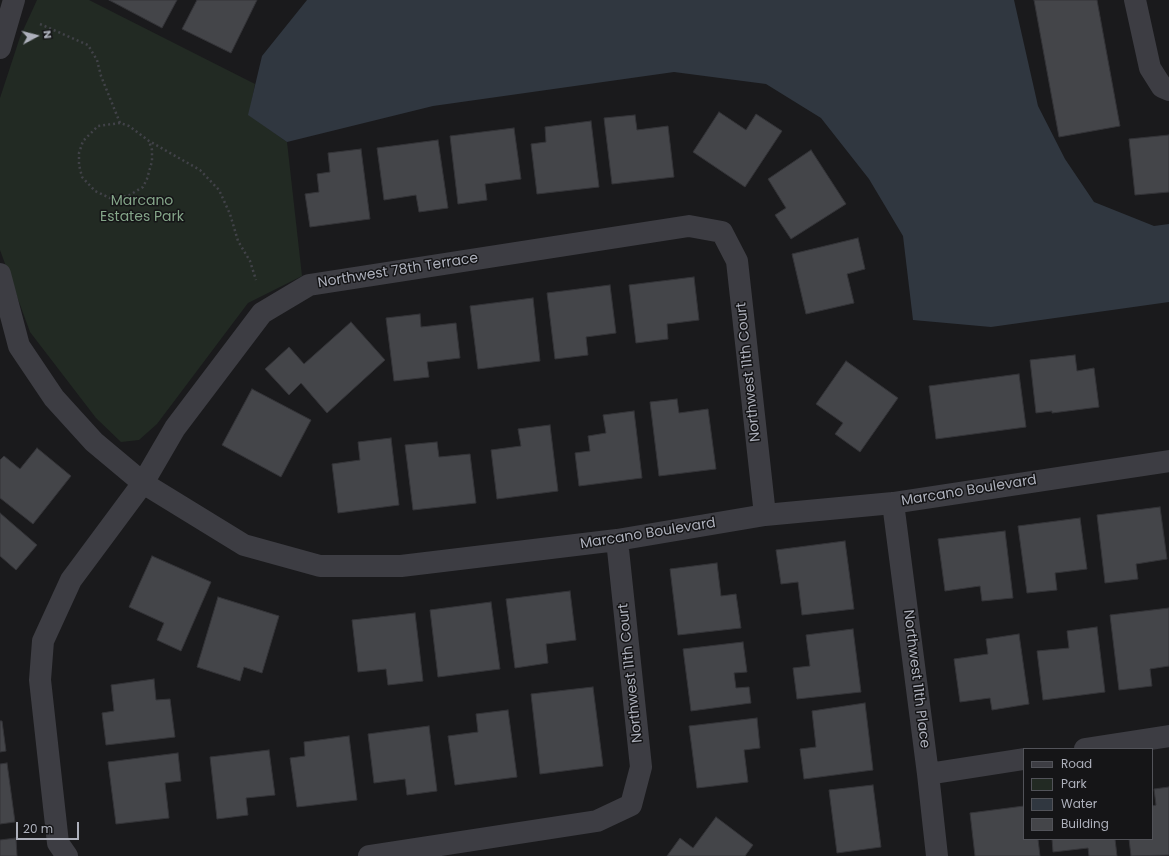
<!DOCTYPE html>
<style>
body{margin:0}
#map{position:relative;width:1169px;height:856px;overflow:hidden;background:#1a1a1c;font-family:Poppins,sans-serif}
canvas{display:block}
.legend{position:absolute;left:1023px;top:748px;width:130px;height:92px;box-sizing:border-box;background:#151517;border:1px solid #525359;margin:0;padding:5px 7px;list-style:none;font-size:12px;color:#adb0bb}
.legend li{display:flex;align-items:center;gap:8px;height:20px}
.legend b{width:20px;border:1px solid #525359}
.north{position:absolute;left:16px;top:16px;width:40px;height:40px;-webkit-text-stroke:3px #151517;paint-order:stroke;rotate:83deg;font-size:11px;font-weight:700;line-height:16px;text-align:center;color:#adb0bb}
.north::after{content:'';display:block;margin:auto;width:14px;height:18px;background:#adb0bb;clip-path:polygon(50% 0,100% 100%,50% 72%,0 100%)}
.scale{position:absolute;left:16px;top:822px;width:63px;height:18px;box-sizing:border-box;border:2px solid #adb0bb;border-top:0;padding-left:5px;font-size:12px;line-height:14px;white-space:nowrap;color:#adb0bb;-webkit-text-stroke:3px #151517;paint-order:stroke}
</style>
<div id="map">
<canvas width="1169" height="856"></canvas>
<ul class="legend">
<li><b style="height:5px;background:#3d3d43"></b>Road</li>
<li><b style="height:11px;background:#222a23"></b>Park</li>
<li><b style="height:11px;background:#303740"></b>Water</li>
<li><b style="height:11px;background:#444549"></b>Building</li>
</ul>
<div class="north">N</div>
<div class="scale">20 m</div>
</div>
<script>
const context = document.querySelector('canvas').getContext('2d');
context.lineJoin = 'round';
function fill(path, color) {
  context.fillStyle = color;
  context.fill(path, 'evenodd');
}
function poly(rows) {
  const path = new Path2D();
  for (const r of rows) {
    path.moveTo(r[0], r[1]);
    for (let i = 2; i < r.length; i += 2) path.lineTo(r[i], r[i + 1]);
  }
  return path;
}
function stroke(path, color, width, dash) {
  context.strokeStyle = color;
  context.lineWidth = width;
  context.lineCap = dash ? 'butt' : 'round';
  context.setLineDash(dash || []);
  context.stroke(path);
}
function write(font, color, halo, rows, align = 'center') {
  context.font = font + ' Poppins,sans-serif';
  context.lineWidth = 3;
  context.setLineDash([]);
  context.textBaseline = 'middle';
  context.strokeStyle = halo;
  context.fillStyle = color;
  for (const [text, x, y, turn = 0] of rows) {
    context.save();
    context.translate(x, y);
    context.rotate((+turn || 0) * Math.PI / 180);
    context.textAlign = isNaN(turn) ? turn : align;
    if (halo) context.strokeText(text, 0, 0);
    context.fillText(text, 0, 0);
    context.restore();
  }
}
fill(poly([
 [37,0,89,0,255,84,249,115,287,142,302,276,248,303,157,424,139,440,121,442,96,418,30,332,0,250,0,98,20,37]
]), '#222a23');
fill(poly([
 [307,0,1014,0,1038,106,1065,159,1094,202,1154,226,1169,224,1169,302,991,327,913,320,903,236,869,179,821,118,766,84,674,72,433,106,287,142,248,115,262,56]
]), '#303740');
const building = poly([
 [109,0,177,0,162,28,109,0],
 [197,0,257,0,231,53,182,29,197,0],
 [1034,0,1097,0,1120,126,1059,137,1034,0],
 [719,112,746,130,756,114,782,131,745,187,693,152,719,112],
 [635,115,637,130,668,126,674,177,612,184,604,118,635,115],
 [591,121,599,187,537,194,531,144,546,142,545,127,591,121],
 [514,128,521,179,485,184,487,200,458,204,450,136,514,128],
 [1169,135,1169,192,1135,195,1129,139,1169,135],
 [438,140,448,208,419,212,416,195,384,200,377,148,438,140],
 [361,149,370,219,310,227,305,194,319,192,317,174,330,172,328,153,361,149],
 [811,150,846,204,791,239,775,215,786,208,768,179,811,150],
 [858,238,865,269,847,274,854,303,806,314,792,254,858,238],
 [694,277,699,320,667,324,668,339,636,343,629,285,694,277],
 [610,285,616,333,586,337,588,355,555,359,547,293,610,285],
 [533,298,540,361,478,369,470,306,533,298],
 [420,314,421,327,456,323,460,358,427,362,429,377,394,381,386,318,420,314],
 [351,322,385,360,327,413,301,383,289,395,265,369,289,347,304,364,351,322],
 [1075,355,1077,371,1094,368,1099,407,1052,413,1052,411,1036,413,1030,360,1075,355],
 [846,361,898,398,860,452,835,434,843,423,816,404,846,361],
 [1019,374,1026,427,936,439,929,386,1019,374],
 [252,389,311,420,281,477,222,445,252,389],
 [677,399,679,413,708,409,716,469,659,476,650,402,677,399],
 [634,411,642,478,579,486,575,453,590,451,588,436,606,433,603,415,634,411],
 [550,425,558,491,497,499,491,450,521,446,518,429,550,425],
 [391,438,399,505,338,513,332,464,360,460,358,442,391,438],
 [437,442,439,457,470,454,476,503,413,510,405,445,437,442],
 [37,448,71,476,33,524,0,498,0,460,4,456,20,469,37,448],
 [1160,507,1167,559,1136,564,1138,579,1105,583,1097,515,1160,507],
 [0,513,37,545,16,570,0,556,0,513],
 [1080,518,1087,569,1055,573,1057,590,1027,593,1018,526,1080,518],
 [1005,531,1013,598,982,601,980,586,945,591,938,539,1005,531],
 [845,541,854,609,802,615,798,582,781,584,776,550,845,541],
 [152,556,211,582,181,651,157,640,164,623,129,607,152,556],
 [717,563,721,596,736,594,741,628,678,635,670,569,717,563],
 [570,591,576,640,546,644,548,663,515,668,506,599,570,591],
 [218,597,279,616,262,673,244,667,240,681,197,667,218,597],
 [491,602,500,669,438,677,430,610,491,602],
 [1169,608,1169,666,1150,669,1152,686,1119,690,1110,615,1169,608],
 [415,613,423,681,388,685,386,669,358,672,352,620,415,613],
 [1097,627,1105,692,1043,700,1037,651,1069,648,1067,631,1097,627],
 [853,629,861,692,797,699,793,668,810,666,806,635,853,629],
 [1019,634,1029,704,992,710,990,698,960,702,954,659,988,654,986,639,1019,634],
 [743,642,747,672,734,673,736,688,749,687,751,703,691,711,683,649,743,642],
 [154,679,156,700,170,699,175,737,106,745,102,713,114,711,111,685,154,679],
 [593,687,603,766,540,774,531,694,593,687],
 [865,703,873,770,804,779,800,749,816,747,812,711,865,703],
 [508,710,517,777,455,785,448,736,478,732,476,714,508,710],
 [757,718,760,748,744,750,748,782,697,788,689,726,757,718],
 [0,721,2,721,6,751,0,752,0,721],
 [429,726,437,791,407,795,405,779,374,783,368,734,429,726],
 [349,736,357,800,297,807,290,758,305,756,304,742,349,736],
 [269,750,275,795,246,798,248,815,217,819,210,757,269,750],
 [178,753,181,781,165,783,169,818,116,824,108,762,178,753],
 [7,763,15,822,0,824,0,764,7,763],
 [873,785,881,847,837,853,829,790,873,785],
 [1169,787,1169,855,1131,856,1129,839,1152,839,1152,806,1156,805,1154,789,1169,787],
 [1024,806,1024,839,1038,839,1040,856,975,856,970,813,1024,806],
 [716,817,753,845,745,856,667,856,680,838,693,848,716,817],
 [16,838,17,856,0,856,0,840,16,838],
 [1052,839,1115,839,1117,856,1089,856,1088,848,1053,852,1052,839]
]);
fill(building, '#444549');
stroke(building, '#343438', 1);
stroke(poly([
 [40,24,88,45,97,60,101,76,120,123,129,126,149,141,200,170,219,190,230,214,238,241,250,261,256,280],
 [120,123,98,126,83,141,79,153,79,165,82,177,95,191,110,198,128,196,143,187,147,179,152,161,152,150,149,141]
]), '#414248', 2.5, [2, 3]);
stroke(poly([
 [1135,0,1150,68,1162,87,1169,90],
 [0,48,14,0],
 [0,274,19,346,54,398,94,442,143,483,244,545,320,566,401,566,617,540,765,515,893,503,1169,461],
 [893,503,928,774,937,856],
 [1085,749,1169,736],
 [928,774,1024,759],
 [67,856,58,843,40,680,43,641,71,580,143,483,175,428,262,313,309,285,689,226,722,232,737,261,765,515],
 [369,856,597,821,631,805,641,767,617,540]
]), '#3d3d43', 22);
write('14px', '#84a589', '#151517', [
 ["Marcano",142,201],
 ["Estates Park",142,217]
]);
write('14px', '#adb0bb', '#151517', [
 ["Northwest 78th Terrace",398,271,-9],
 ["Northwest 11th Court",749,372,-96],
 ["Marcano Boulevard",969,491,-9],
 ["Marcano Boulevard",648,534,-9],
 ["Northwest 11th Court",631,673,-96],
 ["Northwest 11th Place",916,679,83]
]);
</script>
